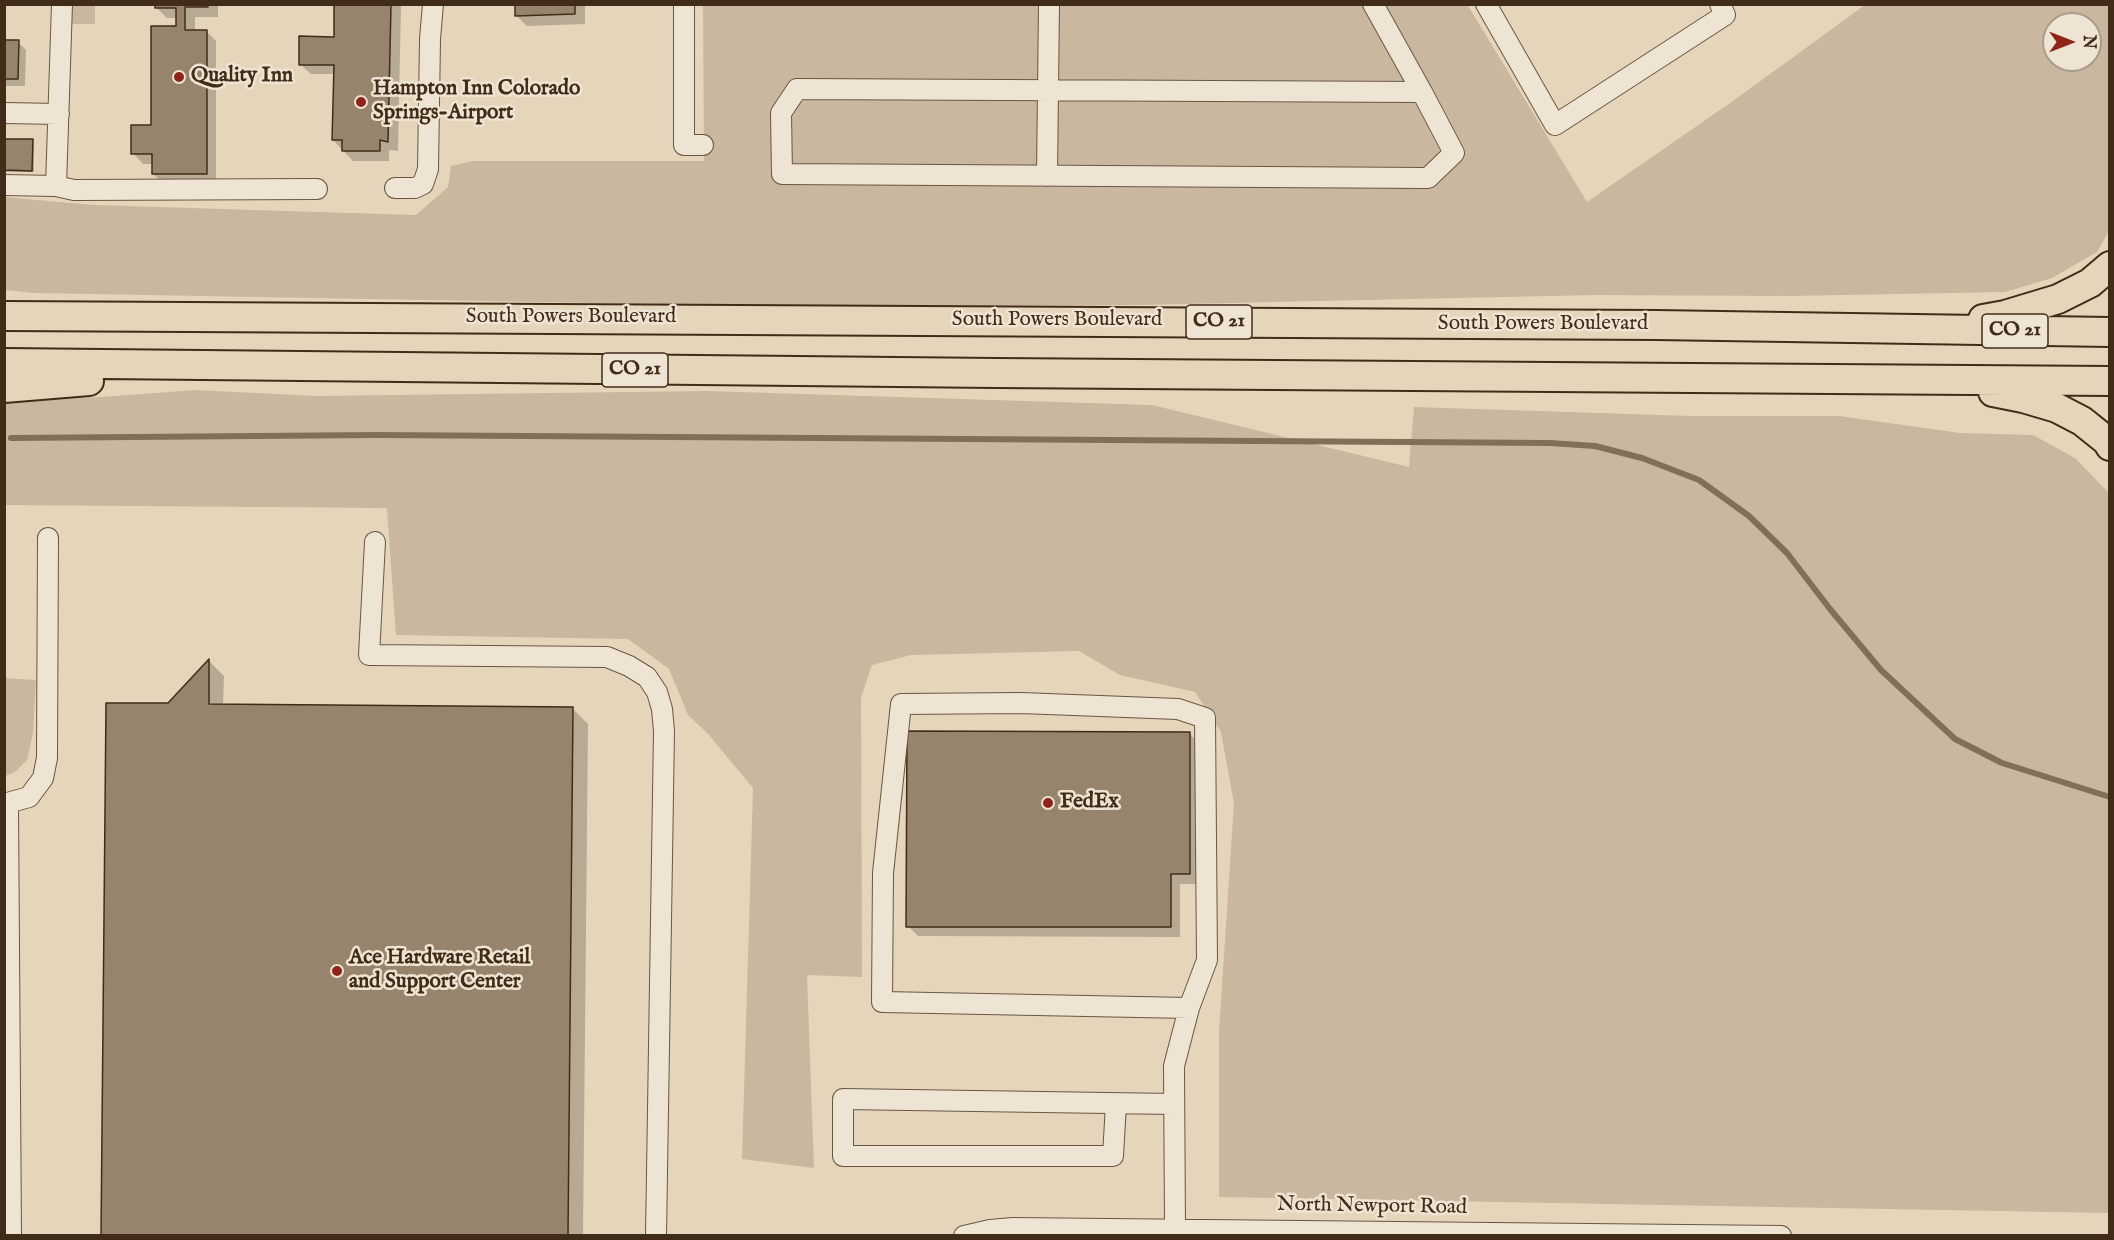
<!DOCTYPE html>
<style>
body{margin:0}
#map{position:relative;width:2114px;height:1240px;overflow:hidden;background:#e5d5bb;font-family:"IM FELL English",serif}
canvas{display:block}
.frame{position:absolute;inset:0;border:6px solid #412c19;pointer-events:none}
.north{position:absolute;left:2042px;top:12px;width:60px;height:60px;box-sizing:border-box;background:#eee4d3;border:2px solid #a99a89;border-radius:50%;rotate:90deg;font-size:16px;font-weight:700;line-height:24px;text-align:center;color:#412c19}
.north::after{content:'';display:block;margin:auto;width:21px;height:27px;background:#8f2418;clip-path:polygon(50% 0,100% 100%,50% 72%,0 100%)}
</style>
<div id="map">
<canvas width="2114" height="1240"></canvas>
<div class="frame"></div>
<div class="north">N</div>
</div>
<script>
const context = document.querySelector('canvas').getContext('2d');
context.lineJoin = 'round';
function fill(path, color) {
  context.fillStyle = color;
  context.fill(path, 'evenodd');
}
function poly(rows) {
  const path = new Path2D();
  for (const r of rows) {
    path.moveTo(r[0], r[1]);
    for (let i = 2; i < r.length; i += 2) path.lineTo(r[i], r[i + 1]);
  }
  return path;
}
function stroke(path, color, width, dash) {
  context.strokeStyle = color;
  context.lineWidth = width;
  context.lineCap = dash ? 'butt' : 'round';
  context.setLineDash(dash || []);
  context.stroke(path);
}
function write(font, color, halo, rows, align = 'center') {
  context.font = font + ' "IM FELL English",serif';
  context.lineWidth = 5;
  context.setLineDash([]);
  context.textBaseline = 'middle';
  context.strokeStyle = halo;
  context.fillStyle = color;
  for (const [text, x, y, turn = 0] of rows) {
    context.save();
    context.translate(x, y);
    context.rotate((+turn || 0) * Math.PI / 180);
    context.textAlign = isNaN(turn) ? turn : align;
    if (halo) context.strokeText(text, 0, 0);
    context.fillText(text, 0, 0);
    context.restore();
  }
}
fill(poly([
 [1467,4,1587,202,1733,101,1865,5,2109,5,2109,231,2097,252,2052,278,2005,292,1788,296,1595,295,1138,305,818,307,34,293,5,290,4,197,93,205,416,215,448,187,451,166,472,161,704,161,703,5],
 [2054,24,2090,24,2090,60,2054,60],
 [62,5,95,5,95,24,62,24],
 [196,390,316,396,706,391,1152,405,1409,467,1414,407,1692,416,1839,416,1960,433,2033,435,2075,458,2108,492,2109,497,2109,1213,1219,1197,1219,1031,1234,803,1221,732,1195,692,1120,675,1079,651,911,655,872,665,861,698,862,977,807,975,814,1168,742,1159,753,788,708,734,688,715,669,669,628,639,396,635,387,508,5,505,4,402,26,399,102,397],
 [5,678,36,680,33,733,27,760,15,772,5,776]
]), '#c9b89f');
fill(poly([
 [156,4,218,4,218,17,195,17,195,31,206,31,216,41,216,184,164,184,153,174,153,164,143,164,133,153,152,127,177,28,177,18,167,18,156,7],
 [336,4,401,4,398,151,389,150,389,161,353,161,333,140,335,74,311,74,300,64,336,38],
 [516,4,585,4,585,24,527,26,516,15],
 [4,42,18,42,26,50,25,86,4,86],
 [32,140,34,142,34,172,4,172,4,141],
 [209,661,224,676,223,705,572,708,588,724,583,1236,103,1236,169,705],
 [1189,733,1200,744,1199,884,1180,884,1180,937,918,936,908,926]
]), '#0003');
stroke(poly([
 [11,438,378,435,1550,443,1595,446,1642,458,1699,480,1749,516,1787,553,1830,609,1881,670,1955,739,2002,763,2110,797]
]), '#826f59', 6);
const building = poly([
 [155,4,208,4,208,7,185,7,185,30,207,30,207,174,152,174,152,154,131,154,131,125,151,125,151,26,176,26,176,8,155,8,155,4],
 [334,4,391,4,388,142,380,140,380,151,342,151,342,140,332,140,334,65,299,65,299,36,334,37,334,4],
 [515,4,575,4,575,14,515,16,515,4],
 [4,40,19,40,18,79,4,79,4,40],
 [4,139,33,139,32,171,4,170,4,139],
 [209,659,209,704,573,707,568,1236,101,1236,106,703,168,703,209,659],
 [907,731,1190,732,1190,874,1171,874,1171,927,906,927,907,731]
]);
fill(building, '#96846d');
stroke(building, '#412c19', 1.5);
const minor = poly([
 [684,4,684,145,703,145],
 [1373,4,1422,92,1454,153,1428,178,782,174,781,113,797,89,1422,92],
 [1486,4,1555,125,1725,15,1720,4],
 [4,113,59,114],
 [1047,176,1049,4],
 [4,185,56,186,62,4],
 [56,186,74,190,317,189],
 [395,188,415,188,423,184,428,169,430,39,433,4],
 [375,542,369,655,607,657,629,666,647,677,657,692,662,709,664,731,656,1236],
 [4,804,29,797,43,778,47,758,48,538],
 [8,804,11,1236],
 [1116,1104,1113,1156,843,1156,843,1099,1174,1104],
 [1175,1229,1174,1066,1189,1008,1207,960,1205,718,1178,709,1021,703,901,704,883,873,882,1002,1189,1008],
 [964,1236,990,1230,1013,1228,1781,1236]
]);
const highway = poly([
 [4,316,1656,325,2110,332],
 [1983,319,2005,315,2058,299,2090,283,2110,266],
 [4,363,996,373,2110,381],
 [4,388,89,381],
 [1993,392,2023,398,2057,408,2082,421,2107,441,2110,446]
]);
stroke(minor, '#6a5642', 22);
stroke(highway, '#412c19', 32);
stroke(minor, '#eee4d3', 20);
stroke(highway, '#e5d5bb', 28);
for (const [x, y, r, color] of [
 [179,77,6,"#8f2418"],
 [361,102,6,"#8f2418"],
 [1048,803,6,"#8f2418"],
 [337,971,6,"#8f2418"]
]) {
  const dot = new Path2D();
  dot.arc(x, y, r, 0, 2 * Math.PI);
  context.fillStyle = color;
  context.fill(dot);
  stroke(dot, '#eee4d3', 2);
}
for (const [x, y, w] of [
 [1219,322,66],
 [2015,331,66],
 [635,370,66]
]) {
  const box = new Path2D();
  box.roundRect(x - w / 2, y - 17, w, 34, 4.5);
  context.fillStyle = '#eee4d3';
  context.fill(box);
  stroke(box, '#412c19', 1.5);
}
write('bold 20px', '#412c19', null, [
 ["CO 21",1219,322],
 ["CO 21",2015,331],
 ["CO 21",635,370]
]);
write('bold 21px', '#412c19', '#eee4d3', [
 ["Quality Inn",191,77],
 ["Hampton Inn Colorado",373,90],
 ["Springs-Airport",373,114],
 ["FedEx",1060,803],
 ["Ace Hardware Retail",349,959],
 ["and Support Center",349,983]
], 'left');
write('21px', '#412c19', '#eee4d3', [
 ["South Powers Boulevard",571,318],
 ["South Powers Boulevard",1057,321],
 ["South Powers Boulevard",1543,325],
 ["North Newport Road",1372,1207,1]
]);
</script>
